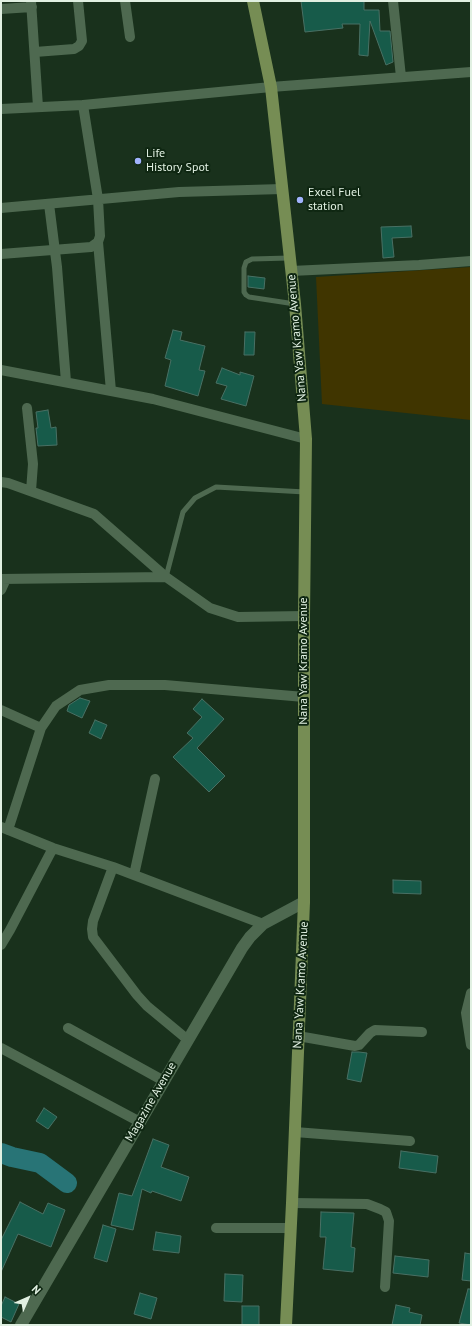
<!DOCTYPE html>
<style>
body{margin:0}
#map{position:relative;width:472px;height:1326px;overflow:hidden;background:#19311c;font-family:"PT Sans",sans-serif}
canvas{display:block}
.frame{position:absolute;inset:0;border:2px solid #e1f0e2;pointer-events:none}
.north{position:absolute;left:8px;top:1278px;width:40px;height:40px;-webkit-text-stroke:3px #0f2712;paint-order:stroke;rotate:45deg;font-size:11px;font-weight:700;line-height:16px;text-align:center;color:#e1f0e2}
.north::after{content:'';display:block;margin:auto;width:14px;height:18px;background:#e1f0e2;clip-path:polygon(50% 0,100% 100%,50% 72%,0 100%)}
</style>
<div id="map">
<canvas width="472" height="1326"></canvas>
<div class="frame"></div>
<div class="north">N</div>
</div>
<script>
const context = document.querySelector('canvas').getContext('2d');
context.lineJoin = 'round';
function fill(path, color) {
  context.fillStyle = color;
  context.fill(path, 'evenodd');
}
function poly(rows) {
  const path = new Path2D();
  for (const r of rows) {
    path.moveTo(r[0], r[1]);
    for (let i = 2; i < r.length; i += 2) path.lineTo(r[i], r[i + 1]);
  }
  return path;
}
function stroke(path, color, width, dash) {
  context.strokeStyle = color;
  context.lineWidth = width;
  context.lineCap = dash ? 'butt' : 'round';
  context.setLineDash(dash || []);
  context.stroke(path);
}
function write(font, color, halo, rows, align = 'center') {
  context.font = font + ' "PT Sans",sans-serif';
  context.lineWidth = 4;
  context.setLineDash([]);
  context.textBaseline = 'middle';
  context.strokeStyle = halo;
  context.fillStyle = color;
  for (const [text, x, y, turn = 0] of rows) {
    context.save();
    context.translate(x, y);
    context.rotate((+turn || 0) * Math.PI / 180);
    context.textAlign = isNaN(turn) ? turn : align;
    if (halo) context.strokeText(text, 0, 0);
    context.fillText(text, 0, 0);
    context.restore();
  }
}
fill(poly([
 [471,267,471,420,322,404,316,277]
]), '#403500');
stroke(poly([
 [1,1153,12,1157,40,1163,67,1183]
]), '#287476', 20);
const building = poly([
 [301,1,364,1,364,10,379,10,380,31,390,31,393,62,386,65,370,21,368,56,359,55,360,24,342,24,343,28,305,32,301,1],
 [411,226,412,237,392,238,394,257,383,258,381,227,411,226],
 [248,276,265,278,264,289,248,287,248,276],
 [173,330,182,332,180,340,205,346,199,370,205,371,198,396,165,386,171,360,165,358,173,330],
 [245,332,255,332,254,355,244,355,245,332],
 [222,368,240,375,240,372,254,376,246,406,221,399,227,386,216,383,222,368],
 [48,410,51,428,56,427,57,445,38,446,36,428,38,428,36,412,48,410],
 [80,698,90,701,82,718,67,711,69,705,80,698],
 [202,699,224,719,197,748,225,776,209,792,173,757,193,738,187,733,202,717,193,709,202,699],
 [95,720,107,725,101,739,89,733,95,720],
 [393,880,421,881,421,894,393,893,393,880],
 [352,1052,359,1052,367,1053,361,1082,347,1079,352,1052],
 [44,1108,57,1117,48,1129,36,1121,44,1108],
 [153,1139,169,1145,161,1167,189,1177,181,1201,152,1191,151,1193,142,1189,133,1230,111,1225,119,1193,132,1196,153,1139],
 [401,1151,438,1156,436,1173,399,1168,401,1151],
 [20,1202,43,1214,48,1203,65,1210,51,1247,18,1234,1,1272,1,1240,20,1202],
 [321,1212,354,1213,351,1247,355,1248,353,1272,323,1269,326,1237,320,1237,321,1212],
 [103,1225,116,1229,107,1262,94,1258,103,1225],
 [156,1232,181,1236,179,1253,153,1250,156,1232],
 [465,1253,471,1254,471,1281,462,1280,465,1253],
 [395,1256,429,1260,428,1277,393,1273,395,1256],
 [225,1274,243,1275,242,1302,224,1301,225,1274],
 [468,1289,471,1289,471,1325,459,1323,468,1289],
 [140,1293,157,1298,151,1319,134,1314,140,1293],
 [5,1297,19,1304,11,1322,1,1317,1,1306,5,1297],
 [396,1305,410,1308,409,1312,422,1315,420,1325,392,1325,396,1305],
 [242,1306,259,1306,259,1325,242,1325,242,1306]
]);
fill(building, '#175b4a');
stroke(building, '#497064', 1);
stroke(poly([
 [289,258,252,259,246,262,244,268,244,292,246,295,249,297,295,304],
 [166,577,183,512,195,498,216,487,305,492]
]), '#4e6950', 5);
stroke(poly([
 [31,1,38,107],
 [125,1,130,37],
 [393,1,401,77],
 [1,9,32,7],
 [35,52,74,49,79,46,82,41,78,1],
 [1,109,83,105,271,87,471,72],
 [49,204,57,267,66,382],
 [1,208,179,192,282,189],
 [98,242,111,391],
 [1,254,91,247,98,242,100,236,98,199,83,105],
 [291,271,419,265,471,261],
 [1,370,153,399,306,439],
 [27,408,33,464,31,491],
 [1,482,8,483,94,514,166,577],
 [1,579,166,577,210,608,238,617,304,616],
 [1,590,6,579],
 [1,710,41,728],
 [1,827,53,848,113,867,263,924],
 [8,830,41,728,56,706,80,690,109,685,165,685,304,697],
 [113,867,93,921,92,929,93,937,137,995,147,1006,188,1040],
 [134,875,155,779],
 [1,945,10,930,53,848],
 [471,993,466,1013,471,1045],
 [68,1028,164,1081],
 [298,1036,355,1046,359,1045,370,1033,375,1030,422,1032],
 [1,1048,140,1122],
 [295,1132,410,1141],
 [292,1203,367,1204,380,1209,386,1212,389,1221,385,1287],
 [216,1228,291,1228]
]), '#4e6950', 10);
stroke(poly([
 [21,1325,242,948,250,937,263,924,304,902]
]), '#4e6950', 12);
stroke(poly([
 [253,1,271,87,295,304,306,439,304,616,304,902,292,1203,286,1325]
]), '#768d54', 12);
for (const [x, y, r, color] of [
 [138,161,4,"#a1b3fd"],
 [300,200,4,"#a1b3fd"]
]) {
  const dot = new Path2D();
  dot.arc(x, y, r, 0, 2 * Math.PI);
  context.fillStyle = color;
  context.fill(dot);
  stroke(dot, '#0f2712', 1.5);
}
write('12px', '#e1f0e2', '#0f2712', [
 ["Life",146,154],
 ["History Spot",146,168],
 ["Excel Fuel",308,193],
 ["station",308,207]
], 'left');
write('12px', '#e1f0e2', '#0f2712', [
 ["Nana Yaw Kramo Avenue",297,338,-95],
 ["Nana Yaw Kramo Avenue",304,661,-90],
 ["Nana Yaw Kramo Avenue",301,985,-87],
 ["Magazine Avenue",151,1102,-60]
]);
</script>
